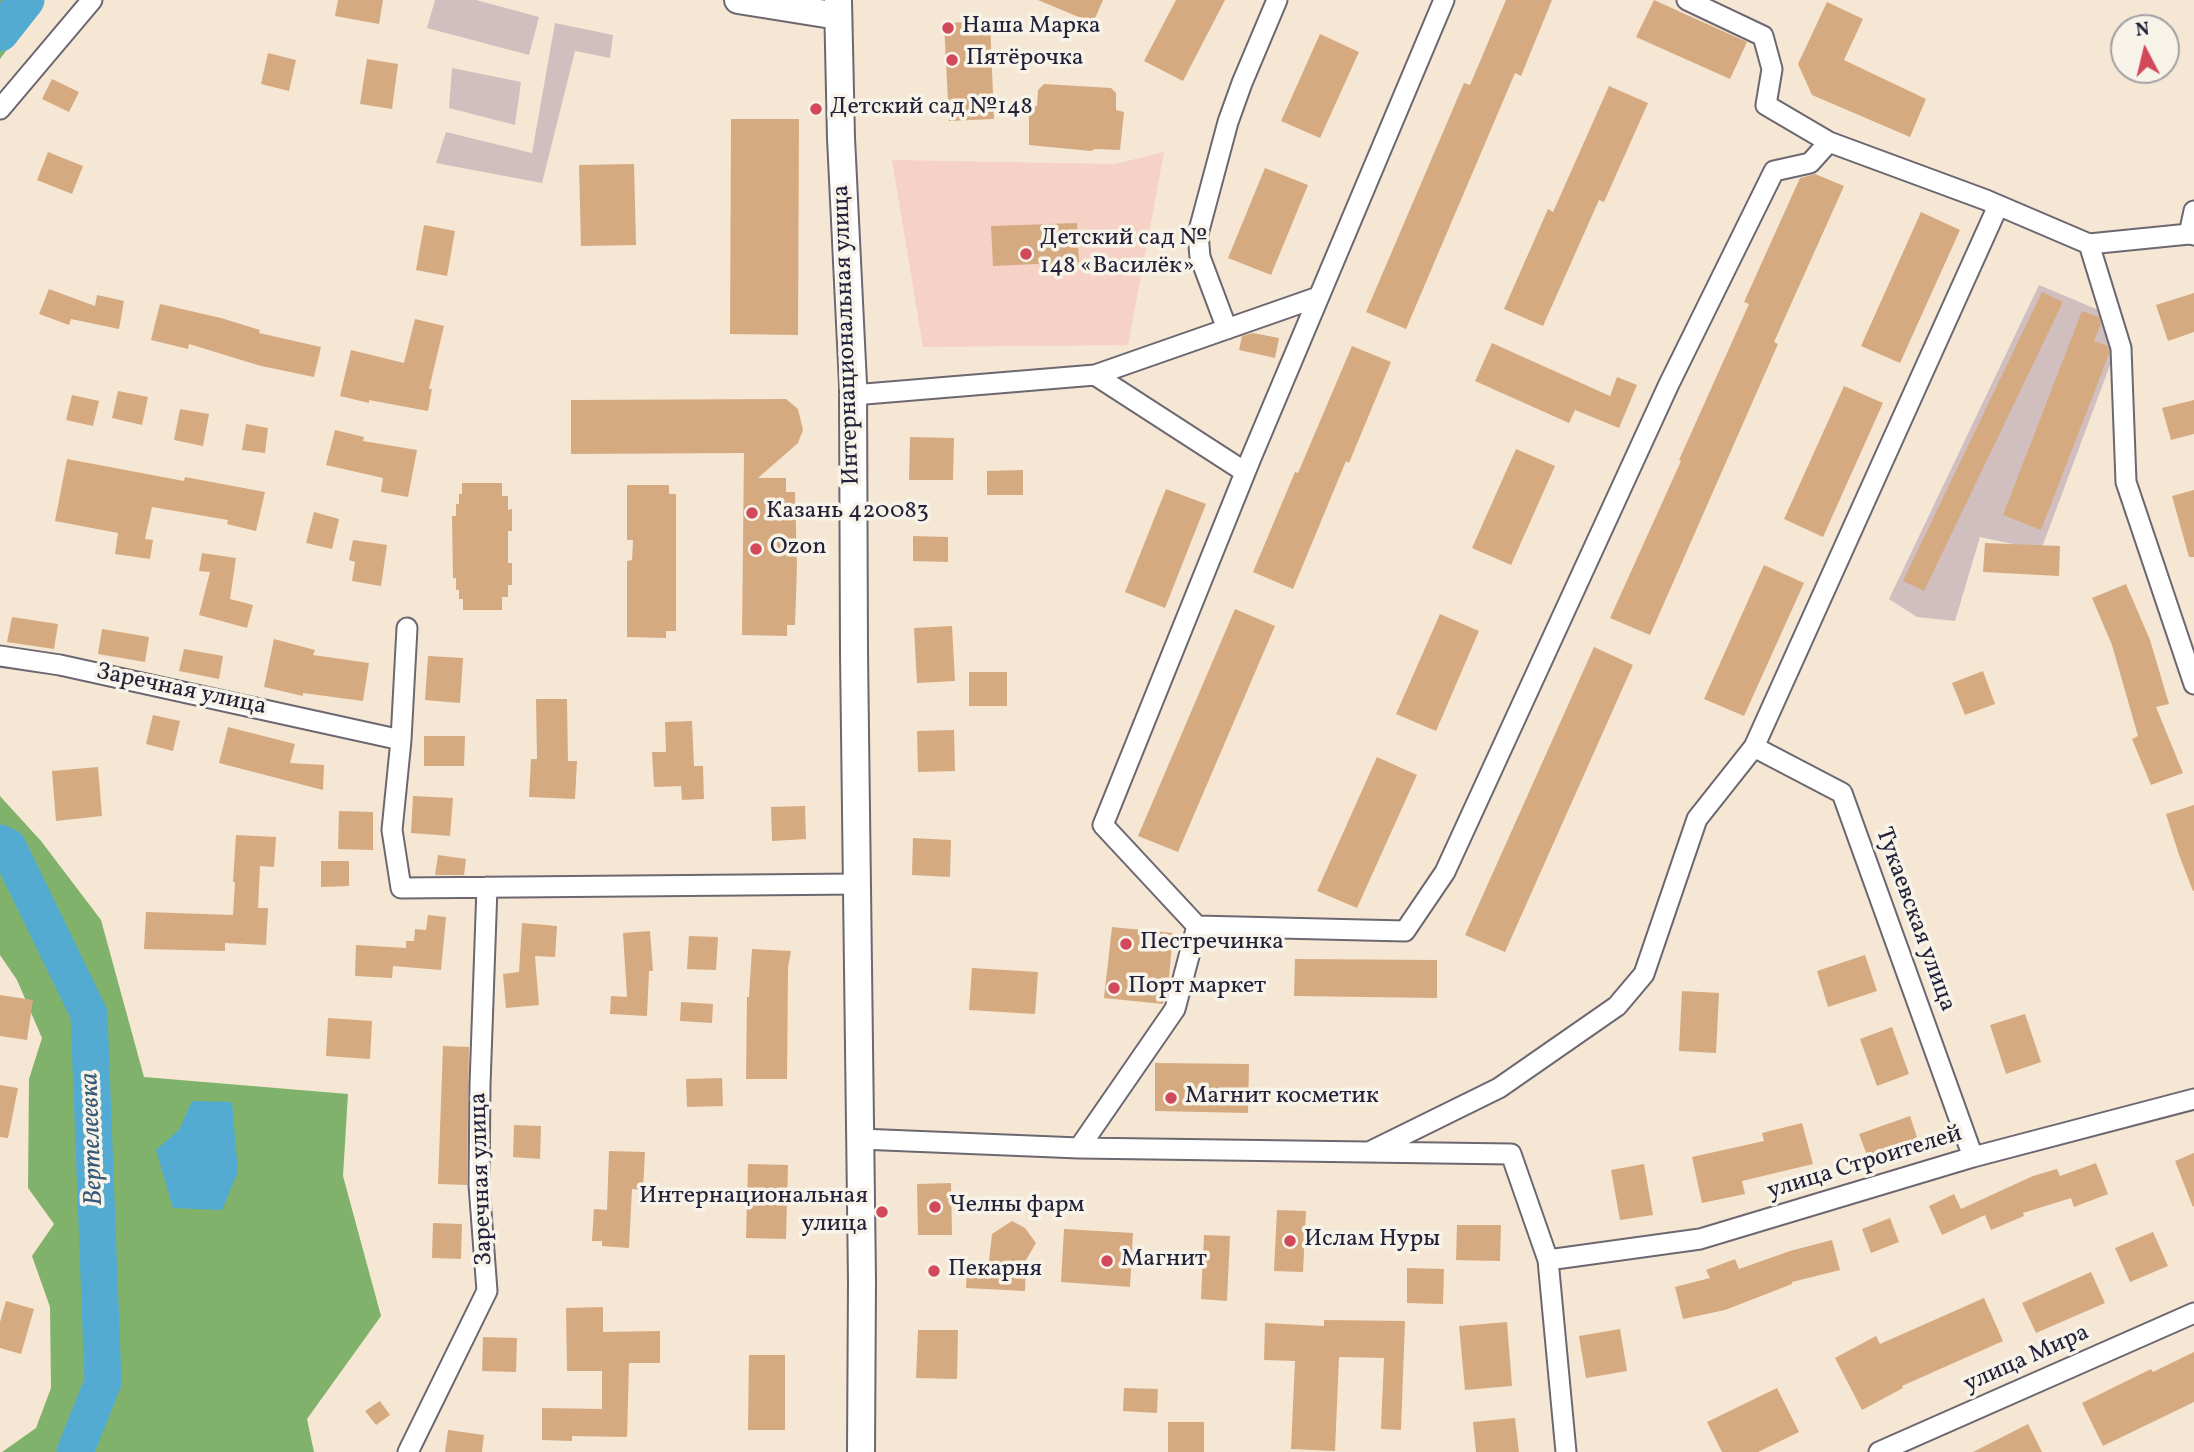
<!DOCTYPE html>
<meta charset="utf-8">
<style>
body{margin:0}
#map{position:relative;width:2194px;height:1452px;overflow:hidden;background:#f5e7d3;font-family:Vollkorn,serif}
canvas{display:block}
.north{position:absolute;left:2110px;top:14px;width:70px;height:70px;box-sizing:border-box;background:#f7f3e8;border:2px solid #a29fa3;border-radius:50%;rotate:353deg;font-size:19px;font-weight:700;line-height:28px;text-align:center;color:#22223b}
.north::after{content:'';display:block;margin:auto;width:24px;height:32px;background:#d1495b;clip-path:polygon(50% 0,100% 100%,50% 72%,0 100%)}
</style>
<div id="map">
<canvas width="2194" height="1452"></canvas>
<div class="north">N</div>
</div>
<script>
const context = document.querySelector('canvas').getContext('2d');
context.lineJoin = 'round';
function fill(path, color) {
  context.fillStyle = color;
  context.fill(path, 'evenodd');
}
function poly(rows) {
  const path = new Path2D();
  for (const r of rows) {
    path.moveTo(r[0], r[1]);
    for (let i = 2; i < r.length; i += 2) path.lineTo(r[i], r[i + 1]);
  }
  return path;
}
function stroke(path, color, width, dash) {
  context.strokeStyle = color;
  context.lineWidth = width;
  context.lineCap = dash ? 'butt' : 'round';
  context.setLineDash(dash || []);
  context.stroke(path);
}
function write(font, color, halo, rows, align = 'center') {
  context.font = font + ' Vollkorn,serif';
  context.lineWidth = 7;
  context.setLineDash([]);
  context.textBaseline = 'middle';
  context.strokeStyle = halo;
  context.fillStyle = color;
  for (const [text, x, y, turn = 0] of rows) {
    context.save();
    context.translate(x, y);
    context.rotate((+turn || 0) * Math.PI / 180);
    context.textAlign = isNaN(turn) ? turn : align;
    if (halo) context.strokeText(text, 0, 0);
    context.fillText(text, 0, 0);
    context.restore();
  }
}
fill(poly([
 [1164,152,1128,345,923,347,892,160,1115,164]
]), '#f6d1c6');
fill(poly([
 [435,0,476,0,539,17,529,55,427,28],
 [555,23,613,35,610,58,575,51,542,183,436,163,446,132,532,153],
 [452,68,521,82,515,125,449,108],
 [2039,285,2101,311,2116,349,2041,550,1980,537,1955,621,1917,617,1889,599]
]), '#d1bfbf');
fill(poly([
 [0,0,44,0,0,59],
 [0,796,41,841,101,920,144,1077,348,1094,343,1176,381,1316,307,1419,314,1452,2,1452,36,1428,51,1388,50,1307,32,1256,54,1224,28,1188,29,1079,42,1038,17,980,0,955]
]), '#81b26c');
fill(poly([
 [192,1101,232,1102,238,1172,222,1210,173,1208,156,1150,179,1130]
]), '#54abd1');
stroke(poly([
 [0,33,26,0],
 [0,843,8,847,89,1014,103,1382,75,1452]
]), '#54abd1', 37);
fill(poly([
 [338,0,383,0,379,24,335,16],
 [1038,0,1103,0,1093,23],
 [1176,0,1225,0,1183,81,1144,61],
 [1506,0,1552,0,1521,76,1515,73,1406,329,1366,312,1464,83,1470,85],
 [1654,0,1747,42,1730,79,1636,37],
 [1827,2,1863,19,1844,60,1926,99,1910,137,1812,95,1798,64],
 [990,21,994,119,949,121,944,23],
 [1320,34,1359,52,1320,138,1281,121],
 [268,53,296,60,289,91,261,84],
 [367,59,398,64,392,109,360,104],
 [52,79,79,92,69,112,42,99],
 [1044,84,1111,88,1116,93,1116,110,1124,112,1120,150,1095,149,1091,151,1029,145,1029,107,1037,106,1038,90],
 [1609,86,1648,103,1604,202,1599,200,1543,326,1504,309,1548,209,1553,212],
 [731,119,799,119,798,335,730,334],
 [48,152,83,166,72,194,37,180],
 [634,164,636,245,581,246,579,165],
 [1265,168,1308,185,1271,275,1228,258],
 [1815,174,1844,186,1774,342,1778,344,1650,635,1610,618,1681,461,1679,460,1749,304,1744,302,1800,178],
 [1921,212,1960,230,1900,363,1861,346],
 [1077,223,1079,262,993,266,991,226],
 [424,225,455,231,447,276,416,270],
 [49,289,95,306,97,295,124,301,119,329,71,319,69,325,39,314],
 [2042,292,2063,302,1924,591,1903,581],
 [2194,293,2194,332,2168,341,2156,305],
 [160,304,221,318,260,330,259,333,321,347,314,377,261,366,189,344,188,349,151,340],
 [2082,311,2099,317,2101,324,2094,341,2108,346,2109,354,2041,530,2003,515],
 [415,319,444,326,429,389,432,389,428,411,369,400,369,403,340,396,351,350,404,363],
 [1253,333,1279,338,1275,358,1239,350,1242,336],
 [1492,343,1610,396,1617,377,1637,385,1619,428,1575,410,1569,423,1475,381],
 [1352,346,1391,362,1349,463,1346,461,1293,589,1253,572,1295,472,1298,473],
 [1844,386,1883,403,1823,537,1784,519],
 [118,391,148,397,142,425,112,418],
 [72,395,99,401,93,426,66,420],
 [786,399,798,409,803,430,798,443,758,478,786,478,786,492,795,492,797,566,795,625,787,625,787,636,742,635,744,453,571,454,571,400],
 [2194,400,2194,434,2171,440,2162,408],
 [180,409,209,414,203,446,174,440],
 [246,424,268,428,265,453,242,450],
 [335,430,364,437,363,441,417,450,408,497,381,492,383,478,326,465],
 [910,437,954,438,953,480,909,480],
 [1516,449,1555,466,1511,565,1472,548],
 [67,459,184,481,185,477,265,492,256,531,227,524,228,520,152,507,145,539,153,540,150,559,115,554,118,533,55,521],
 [1023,470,1023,495,987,495,987,471],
 [462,483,502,483,502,496,508,496,508,510,512,509,512,531,508,531,508,563,512,563,512,585,508,585,508,597,502,597,502,610,463,610,463,599,459,599,459,590,456,590,456,578,453,578,452,516,456,516,456,504,459,504,459,494,462,494],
 [627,485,669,485,669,494,676,494,676,631,666,631,666,638,627,637,627,561,632,560,633,540,627,540],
 [1166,489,1206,504,1165,608,1125,592],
 [2194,490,2194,557,2189,557,2172,496],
 [314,512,339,519,332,549,306,543],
 [913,536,948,537,948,562,913,561],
 [353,540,387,545,381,586,352,581,355,562,349,560],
 [1985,543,2060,546,2059,576,1983,572],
 [202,553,236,558,230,599,253,605,247,628,199,615,210,572,199,571],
 [1764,565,1804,583,1744,716,1704,699],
 [2126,584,2150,640,2169,704,2156,707,2183,773,2151,785,2132,739,2138,736,2112,645,2092,598],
 [1235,609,1275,626,1178,852,1138,836],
 [1440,614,1479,631,1436,731,1396,714],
 [12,617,58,624,54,649,7,642],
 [952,626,955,681,917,683,914,628],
 [102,629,149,637,145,662,98,654],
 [274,639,315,650,313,655,369,663,363,701,303,693,303,696,264,687],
 [1594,647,1633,665,1505,952,1465,935],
 [184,649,223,656,219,679,179,671],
 [428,656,463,658,460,703,425,700],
 [1983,671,1995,704,1965,715,1952,683],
 [969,672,1007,672,1007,706,969,706],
 [536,699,567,699,568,761,577,761,575,799,529,797,531,759,537,759],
 [153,715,180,721,173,751,146,744],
 [692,721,694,766,703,766,704,799,682,800,681,786,654,787,652,752,666,752,665,722],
 [228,727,295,744,290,763,324,765,323,790,219,763],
 [954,730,955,771,918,772,917,731],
 [424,736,465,736,464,766,424,766],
 [1377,757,1417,775,1357,908,1317,891],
 [98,767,102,816,56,821,52,771],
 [413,796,453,798,450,836,411,833],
 [2194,805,2194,891,2193,891,2179,855,2166,814],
 [805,806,806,839,772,841,771,807],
 [339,811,373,812,373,850,338,849],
 [236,835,276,837,274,867,260,866,258,908,268,908,266,945,225,943,225,951,144,949,146,912,233,915,235,882,233,882],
 [913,838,951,840,950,877,912,875],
 [438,855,466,859,464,875,435,875],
 [321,861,349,861,349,886,321,887],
 [428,915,446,917,441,970,393,966,392,978,355,976,356,945,406,948,406,941,414,941,415,929,426,930],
 [522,923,557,926,555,957,535,956,539,1005,506,1008,503,974,519,972],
 [1112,927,1173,933,1168,989,1163,1004,1104,998],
 [650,931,653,971,649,971,647,1016,610,1014,611,996,627,997,623,933],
 [689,936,718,937,716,970,687,969],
 [752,949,791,951,788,968,787,1079,746,1079,747,997,749,997],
 [1865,955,1877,991,1828,1007,1817,971],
 [1295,959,1437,960,1437,998,1294,996],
 [972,968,1038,972,1035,1014,969,1010],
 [1682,991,1719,993,1716,1053,1679,1051],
 [0,995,33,1000,27,1040,0,1036],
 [681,1002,713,1004,712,1023,680,1021],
 [2025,1014,2041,1062,2006,1074,1990,1025],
 [328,1018,372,1021,370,1059,326,1056],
 [1892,1027,1909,1074,1877,1086,1860,1039],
 [443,1046,469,1047,467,1185,438,1184],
 [1155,1063,1249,1064,1248,1113,1155,1111],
 [722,1078,723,1106,687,1107,686,1079],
 [0,1085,18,1088,8,1138,0,1137],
 [1910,1116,1921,1149,1871,1166,1859,1134],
 [1802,1123,1813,1164,1742,1181,1745,1194,1702,1203,1692,1157,1764,1141,1762,1133],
 [514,1125,541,1126,540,1159,513,1157],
 [609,1151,645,1152,643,1190,632,1189,629,1248,602,1246,602,1241,592,1241,594,1209,607,1210],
 [2194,1153,2194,1206,2193,1207,2175,1161],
 [2096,1163,2108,1194,2074,1207,2071,1198,2023,1213,2024,1216,1991,1230,1985,1215,1942,1235,1929,1206,1954,1194,1961,1209,2033,1176,2057,1169,2060,1176],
 [748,1164,788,1165,786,1239,746,1238],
 [1644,1164,1653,1215,1620,1220,1611,1170],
 [951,1183,952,1235,918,1235,917,1184],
 [1277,1210,1306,1211,1303,1272,1274,1271],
 [1890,1218,1899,1242,1871,1253,1862,1229],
 [1012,1221,1025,1228,1036,1243,1026,1260,1025,1291,966,1288,967,1269,988,1270,992,1234],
 [433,1223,462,1224,461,1259,432,1258],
 [1457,1225,1501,1225,1500,1261,1456,1260],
 [1064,1229,1133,1233,1130,1287,1061,1282],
 [2153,1232,2168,1266,2130,1282,2115,1248],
 [1204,1235,1230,1236,1227,1301,1201,1299],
 [1832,1240,1840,1270,1792,1282,1792,1284,1725,1310,1683,1319,1675,1287,1710,1278,1706,1270,1735,1259,1739,1269,1790,1251],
 [1407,1268,1444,1269,1443,1304,1407,1303],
 [2091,1272,2105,1303,2036,1333,2022,1303],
 [1984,1298,2003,1341,1902,1386,1903,1388,1862,1410,1835,1358,1876,1336,1880,1344],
 [6,1301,34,1309,21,1354,0,1348,0,1322],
 [603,1307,603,1332,660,1331,660,1363,629,1363,627,1437,572,1436,572,1441,542,1440,542,1408,602,1409,602,1371,567,1371,566,1308],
 [1324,1320,1405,1321,1401,1430,1381,1429,1384,1358,1339,1357,1335,1451,1291,1449,1295,1361,1264,1360,1265,1323,1324,1326],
 [1507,1322,1512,1386,1465,1390,1459,1326],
 [1620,1329,1627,1371,1586,1378,1579,1336],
 [918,1330,958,1330,957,1379,916,1378],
 [483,1337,517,1338,516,1372,482,1371],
 [2194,1352,2194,1402,2103,1446,2082,1403,2151,1369,2153,1372],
 [749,1355,785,1355,785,1430,748,1430],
 [1124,1388,1158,1389,1157,1413,1123,1411],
 [1777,1388,1799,1432,1758,1452,1722,1452,1707,1422],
 [380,1401,390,1415,376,1425,365,1411],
 [1515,1418,1519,1452,1476,1452,1473,1422],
 [1168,1422,1204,1422,1204,1452,1168,1452],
 [2028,1424,2042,1452,1973,1452],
 [448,1430,484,1435,482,1452,445,1452]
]), '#d6aa81');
const street = poly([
 [1444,0,1251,458,1103,825,1197,926,1405,931,1445,872,1669,384,1774,171,1810,163,1829,142],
 [1687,0,1763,36,1772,69,1766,105,1829,142,1986,200,2089,244,2189,234,2194,235],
 [0,109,92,0],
 [2189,234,2194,211],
 [2089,244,2121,348,2126,482,2194,684],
 [1227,329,1200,257,1198,234,1228,122,1242,83,1277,0],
 [1095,375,1318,297],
 [853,395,1095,375,1245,472],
 [407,628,401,740,392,830,401,888,858,884],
 [0,656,60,665,401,740],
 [1754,747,1842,793,1973,1157],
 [860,1139,1079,1148,1511,1154,1548,1260,1566,1452],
 [1079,1148,1175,1009,1197,926],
 [1369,1152,1499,1088,1617,1006,1644,974,1697,819,1754,747,1998,206],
 [1548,1260,1700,1239,1973,1157,2194,1099],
 [408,1452,487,1291,479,1185,480,1085,487,887],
 [1879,1452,2194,1313]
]);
const secondary = poly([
 [738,0,838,16],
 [838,0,841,138,853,384,854,653,862,1281,861,1452]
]);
stroke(street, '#6c6770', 23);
stroke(secondary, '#6c6770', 30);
stroke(street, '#fff', 19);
stroke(secondary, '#fff', 26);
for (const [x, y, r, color] of [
 [948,28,7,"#d1495b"],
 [952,60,7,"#d1495b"],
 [816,109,7,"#d1495b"],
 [1026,254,7,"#d1495b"],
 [752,513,7,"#d1495b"],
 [756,549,7,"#d1495b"],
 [1126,944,7,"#d1495b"],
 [1114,988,7,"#d1495b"],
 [1171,1098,7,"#d1495b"],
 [935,1207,7,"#d1495b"],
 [882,1212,7,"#d1495b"],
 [1290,1241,7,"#d1495b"],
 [1107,1261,7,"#d1495b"],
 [934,1271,7,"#d1495b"]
]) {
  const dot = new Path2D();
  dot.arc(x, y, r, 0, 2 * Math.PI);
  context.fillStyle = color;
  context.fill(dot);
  stroke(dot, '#f7f3e8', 2.5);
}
write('24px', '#22223b', '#f7f3e8', [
 ["Наша Марка",962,28],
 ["Пятёрочка",966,60],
 ["Детский сад №148",830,109],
 ["Детский сад №",1040,240],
 ["148 «Василёк»",1040,268],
 ["Казань 420083",766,513],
 ["Ozon",770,549],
 ["Пестречинка",1140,944],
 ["Порт маркет",1128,988],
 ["Магнит косметик",1185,1098],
 ["Интернациональная",868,1198,"right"],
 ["улица",868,1226,"right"],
 ["Челны фарм",949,1207],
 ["Ислам Нуры",1304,1241],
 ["Магнит",1121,1261],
 ["Пекарня",948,1271]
], 'left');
write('24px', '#22223b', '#f7f3e8', [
 ["Интернациональная улица",848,335,-92],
 ["Заречная улица",181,691,12],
 ["Тукаевская улица",1914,920,70],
 ["улица Строителей",1865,1164,-17],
 ["Заречная улица",483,1179,-92],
 ["улица Мира",2027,1360,-24]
]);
write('italic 26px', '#365977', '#f7f3e8', [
 ["Вертелеевка",94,1139,-92]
]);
</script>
